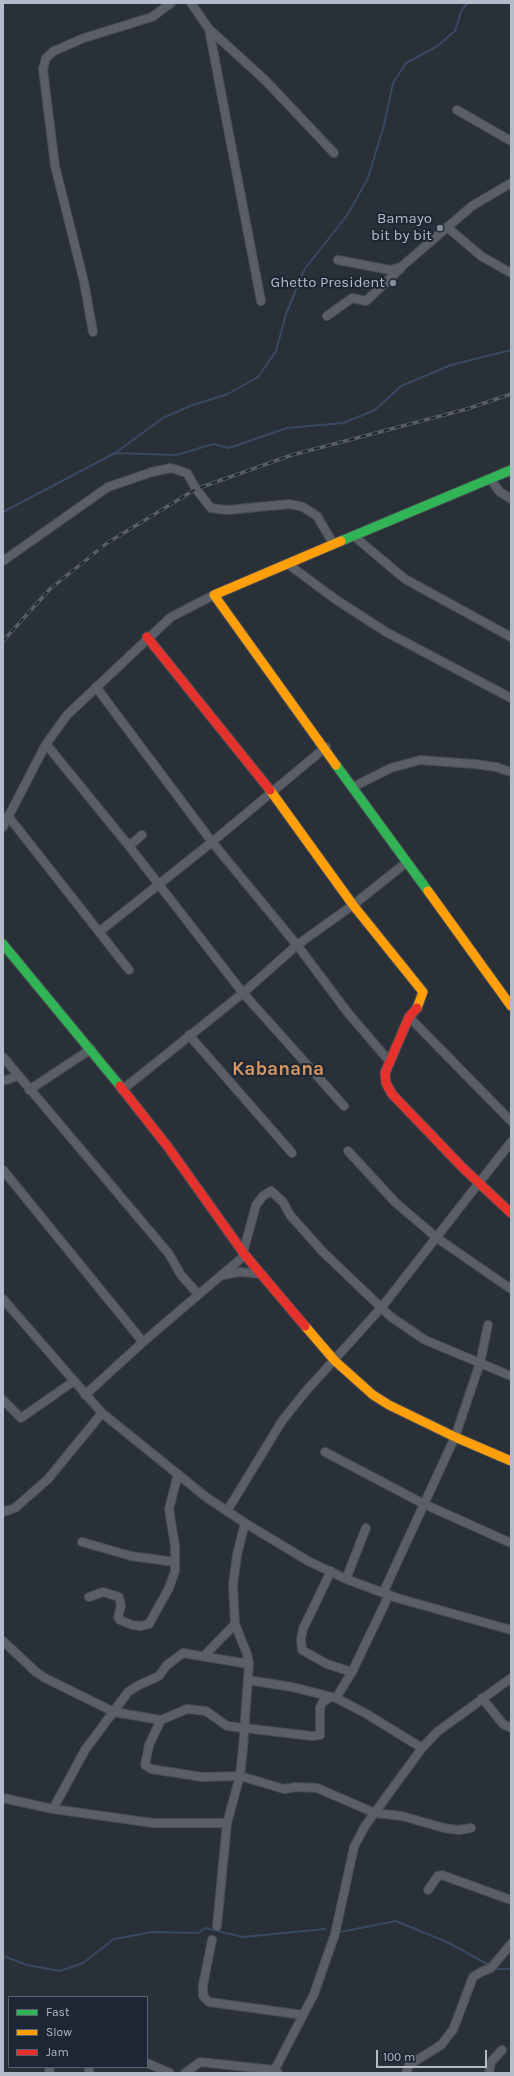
<!DOCTYPE html>
<style>
body{margin:0}
#map{position:relative;width:514px;height:2076px;overflow:hidden;background:#2a3038;font-family:Karla,sans-serif}
canvas{display:block}
.frame{position:absolute;inset:0;border:4px solid #b4bcc9;pointer-events:none}
.legend{position:absolute;left:8px;top:1996px;width:140px;height:72px;box-sizing:border-box;background:#1d2633;border:1px solid #59626f;margin:0;padding:5px 7px;list-style:none;font-size:12px;color:#b4bcc9}
.legend li{display:flex;align-items:center;gap:8px;height:20px}
.legend b{width:20px;border:1px solid #59626f}
.scale{position:absolute;left:376px;top:2050px;width:111px;height:18px;box-sizing:border-box;border:2px solid #b4bcc9;border-top:0;padding-left:5px;font-size:12px;line-height:14px;white-space:nowrap;color:#b4bcc9;-webkit-text-stroke:3px #1d2633;paint-order:stroke}
</style>
<div id="map">
<canvas width="514" height="2076"></canvas>
<div class="frame"></div>
<ul class="legend">
<li><b style="height:5px;background:#30b455"></b>Fast</li>
<li><b style="height:5px;background:#ff9f0a"></b>Slow</li>
<li><b style="height:5px;background:#e5322d"></b>Jam</li>
</ul>
<div class="scale">100 m</div>
</div>
<script>
const context = document.querySelector('canvas').getContext('2d');
context.lineJoin = 'round';
function poly(rows) {
  const path = new Path2D();
  for (const r of rows) {
    path.moveTo(r[0], r[1]);
    for (let i = 2; i < r.length; i += 2) path.lineTo(r[i], r[i + 1]);
  }
  return path;
}
function stroke(path, color, width, dash) {
  context.strokeStyle = color;
  context.lineWidth = width;
  context.lineCap = dash ? 'butt' : 'round';
  context.setLineDash(dash || []);
  context.stroke(path);
}
function write(font, color, halo, rows, align = 'center') {
  context.font = font + ' Karla,sans-serif';
  context.lineWidth = 4;
  context.setLineDash([]);
  context.textBaseline = 'middle';
  context.strokeStyle = halo;
  context.fillStyle = color;
  for (const [text, x, y, turn = 0] of rows) {
    context.save();
    context.translate(x, y);
    context.rotate((+turn || 0) * Math.PI / 180);
    context.textAlign = isNaN(turn) ? turn : align;
    if (halo) context.strokeText(text, 0, 0);
    context.fillText(text, 0, 0);
    context.restore();
  }
}
stroke(poly([
 [115,453,177,455,213,444,229,448,287,428,343,423,375,410,401,386,451,365,511,350],
 [3,512,115,453,163,418,190,406,228,394,258,377,276,351,286,314,304,270,348,214,368,178,384,125,393,83,406,63,436,47,455,31,462,9,468,3],
 [340,1932,396,1921,449,1943,489,1965],
 [3,1956,27,1965,60,1971,83,1963,114,1939,152,1932,198,1933,205,1928,243,1937,325,1929],
 [495,1969,511,1969]
]), '#384963', 2);
const street = poly([
 [191,3,209,29,265,80,334,153],
 [209,29,261,301],
 [457,110,511,141],
 [447,227,481,256,511,273],
 [338,260,390,270,401,267,472,206,511,183],
 [327,316,352,298,366,301,401,268],
 [93,332,84,282,55,166,43,69,46,58,54,51,84,38,152,17,171,3],
 [490,479,500,492,511,499],
 [355,537,405,579,511,637],
 [3,561,108,487,152,472,171,468,187,473,196,489,211,508,227,510,290,504,303,507,317,516,334,545],
 [288,564,335,599,386,632,511,698],
 [96,687,212,842,297,945,348,1013,390,1062],
 [46,744,129,846,142,835],
 [353,787,391,768,420,760,474,764,496,767,511,772],
 [8,816,129,970],
 [3,827,46,744,67,715,171,617,214,595],
 [129,846,243,993,344,1106],
 [99,932,212,842,326,747],
 [409,1017,511,1121],
 [189,1035,292,1153],
 [3,1057,169,1254,181,1275,198,1294],
 [3,1081,18,1076],
 [29,1090,91,1049],
 [122,1090,243,993,297,945,353,905,407,862],
 [348,1151,395,1202,437,1238,511,1289],
 [3,1170,143,1342],
 [243,1253,256,1205,263,1196,271,1191,283,1202,290,1215,323,1252,391,1317,425,1340,511,1376],
 [223,1275,240,1272,261,1274],
 [3,1299,102,1413,206,1497,245,1523,308,1561,346,1579,397,1598,511,1630],
 [85,1395,143,1342,245,1255],
 [3,1400,21,1418,74,1381],
 [325,1452,424,1504,511,1543],
 [227,1511,282,1421,306,1391,381,1308,511,1142],
 [3,1512,15,1508,48,1479,102,1413],
 [82,1542,131,1556,175,1562],
 [331,1571,303,1629,301,1639,302,1650,327,1664,352,1672],
 [346,1579,366,1528],
 [383,1593,455,1437,480,1363,488,1325],
 [89,1597,103,1592,119,1597,121,1606,118,1617,120,1620,132,1625,141,1626,149,1624,169,1588,175,1571,175,1546,169,1509,178,1474],
 [3,1641,36,1672,45,1678,114,1712,161,1720],
 [203,1657,235,1624],
 [248,1680,292,1687,336,1698,365,1713,422,1748],
 [330,1697,322,1703,320,1708,320,1735,312,1736,227,1726,206,1711,187,1709,161,1720,149,1745,145,1765,151,1769,202,1777,240,1776,284,1789,296,1787,317,1788,375,1813,402,1816,444,1828,459,1830,471,1828],
 [336,1698,352,1672,389,1595],
 [482,1698,503,1724,511,1728],
 [3,1798,53,1809,153,1823,227,1823],
 [53,1809,85,1750,128,1692,139,1685,159,1676,167,1665,183,1653,249,1664],
 [428,1890,438,1876,442,1875,511,1900],
 [217,1926,227,1823,240,1776,243,1748,249,1664,247,1654,235,1624,233,1585,237,1555,245,1523],
 [212,1940,203,1985,203,1996,209,2002,303,2015],
 [147,2063,170,2073],
 [49,2073,50,2067],
 [89,2073,89,2067],
 [185,2073,200,2062,274,2070,278,2073],
 [273,2073,314,1994,335,1934,354,1847,365,1826,422,1748,437,1732,511,1678],
 [406,2073,409,2065,441,2045,448,2036,453,2030,473,1977,481,1972,491,1968,511,1944],
 [489,2073,491,2062,502,2050]
]);
const fast = poly([
 [341,541,511,470],
 [336,765,428,891],
 [3,944,120,1086]
]);
const slow = poly([
 [336,765,214,595,341,541],
 [270,790,353,905,423,992,417,1008],
 [428,891,511,1006],
 [305,1326,335,1361,373,1395,389,1405,455,1437,511,1461]
]);
const jam = poly([
 [147,637,270,790],
 [417,1008,409,1017,385,1073,386,1083,392,1094,463,1168,511,1213],
 [120,1086,168,1147,245,1255,305,1326]
]);
stroke(street, '#484c53', 10);
stroke(fast, '#484c53', 11);
stroke(slow, '#484c53', 11);
stroke(jam, '#484c53', 11);
stroke(street, '#5a5e66', 8);
stroke(fast, '#30b455', 9);
stroke(slow, '#ff9f0a', 9);
stroke(jam, '#e5322d', 9);
const rail = poly([
 [3,641,50,589,107,543,196,489,292,455,467,409,511,394]
]);
stroke(rail, '#595d64', 3.5);
stroke(rail, '#1d2633', 2, [6]);
for (const [x, y, r, color] of [
 [440,228,4,"#848b96"],
 [393,283,4,"#848b96"]
]) {
  const dot = new Path2D();
  dot.arc(x, y, r, 0, 2 * Math.PI);
  context.fillStyle = color;
  context.fill(dot);
  stroke(dot, '#1d2633', 1.5);
}
write('15px', '#b4bcc9', '#1d2633', [
 ["Bamayo",432,219],
 ["bit by bit",432,236],
 ["Ghetto President",385,283]
], 'right');
write('bold 19px', '#d59563', '#1d2633', [
 ["Kabanana",278,1070]
]);
</script>
